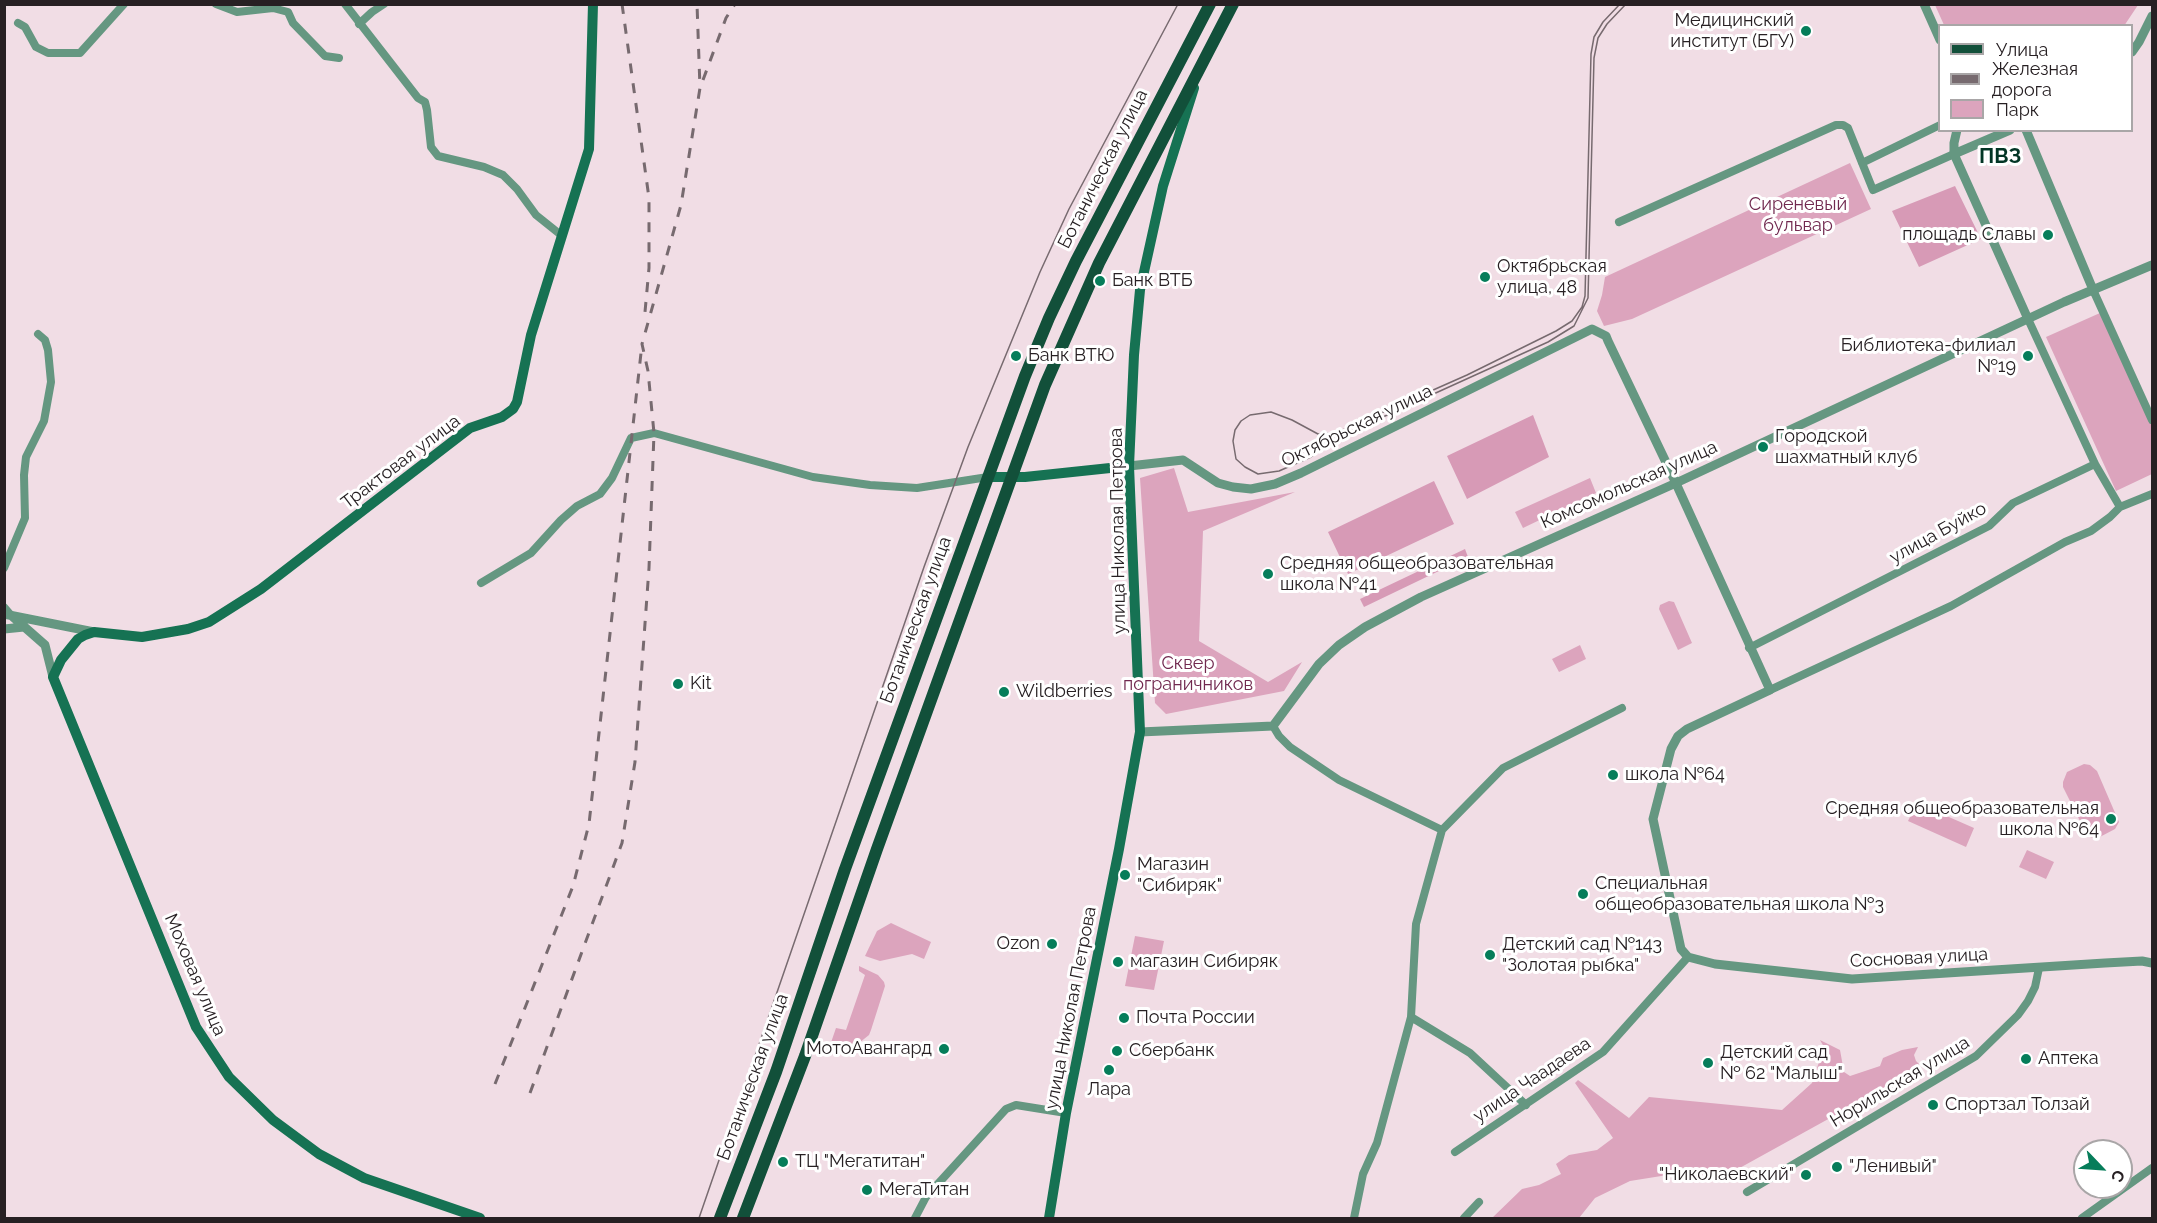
<!DOCTYPE html>
<meta charset="utf-8">
<style>
body{margin:0}
#map{position:relative;width:2157px;height:1223px;overflow:hidden;background:#f1dde5;font-family:Raleway,sans-serif}
canvas{display:block}
.frame{position:absolute;inset:0;border:6px solid #272023;pointer-events:none}
.legend{position:absolute;left:1938px;top:24px;width:195px;height:108px;box-sizing:border-box;background:#fff;border:2px solid #a9a6a7;margin:0;padding:8px 10px;list-style:none;font-size:18px;color:#272023}
.legend li{display:flex;align-items:center;gap:12px;height:30px}
.legend b{width:30px;border:2px solid #a9a6a7}
.north{position:absolute;left:2073px;top:1139px;width:60px;height:60px;box-sizing:border-box;background:#fff;border:2px solid #a9a6a7;border-radius:50%;rotate:115deg;font-size:16px;font-weight:700;line-height:24px;text-align:center;color:#272023}
.north::after{content:'';display:block;margin:auto;width:21px;height:27px;background:#067d5a;clip-path:polygon(50% 0,100% 100%,50% 72%,0 100%)}
</style>
<div id="map">
<canvas width="2157" height="1223"></canvas>
<div class="frame"></div>
<ul class="legend">
<li><b style="height:8px;background:#12503a"></b>Улица</li>
<li><b style="height:8px;background:#776a6f"></b>Железная дорога</li>
<li><b style="height:16px;background:#dca4bd"></b>Парк</li>
</ul>
<div class="north">С</div>
</div>
<script>
const context = document.querySelector('canvas').getContext('2d');
context.lineJoin = 'round';
function fill(path, color) {
  context.fillStyle = color;
  context.fill(path, 'evenodd');
}
function poly(rows) {
  const path = new Path2D();
  for (const r of rows) {
    path.moveTo(r[0], r[1]);
    for (let i = 2; i < r.length; i += 2) path.lineTo(r[i], r[i + 1]);
  }
  return path;
}
function stroke(path, color, width, dash) {
  context.strokeStyle = color;
  context.lineWidth = width;
  context.lineCap = dash ? 'butt' : 'round';
  context.setLineDash(dash || []);
  context.stroke(path);
}
function write(font, color, halo, rows, align = 'center') {
  context.font = font + ' Raleway,sans-serif';
  context.lineWidth = 6;
  context.setLineDash([]);
  context.textBaseline = 'middle';
  context.strokeStyle = halo;
  context.fillStyle = color;
  for (const [text, x, y, turn = 0] of rows) {
    context.save();
    context.translate(x, y);
    context.rotate((+turn || 0) * Math.PI / 180);
    context.textAlign = isNaN(turn) ? turn : align;
    if (halo) context.strokeText(text, 0, 0);
    context.fillText(text, 0, 0);
    context.restore();
  }
}
fill(poly([
 [1935,5,2138,5,2124,26,1944,25],
 [1850,163,1871,209,1632,319,1604,326,1597,311,1602,295,1605,277],
 [2100,313,2152,423,2152,474,2116,491,2046,337],
 [1174,468,1188,512,1295,492,1203,531,1199,641,1268,682,1302,662,1284,691,1166,714,1155,703,1140,478],
 [1590,478,1596,493,1523,528,1515,512],
 [1669,601,1674,602,1692,643,1678,650,1659,609,1660,605],
 [1580,645,1586,659,1559,672,1552,659],
 [2084,764,2090,765,2097,771,2119,822,2115,829,2096,839,2089,837,2086,833,2063,787,2063,782,2067,772],
 [1917,803,1974,828,1966,847,1908,821],
 [2027,850,2054,862,2046,879,2019,867],
 [891,923,931,942,924,959,912,954,880,961,865,956,877,931],
 [1135,936,1164,941,1154,990,1125,986],
 [859,966,878,975,884,982,885,986,871,1030,869,1035,859,1043,826,1057,836,1028,846,1030,865,975,859,971],
 [1820,1040,1840,1050,1844,1072,1850,1076,1880,1066,1883,1058,1902,1050,1918,1047,1914,1055,1916,1061,1920,1065,1879,1091,1736,1170,1712,1176,1680,1173,1630,1181,1595,1198,1579,1218,1492,1218,1522,1189,1539,1185,1561,1174,1556,1164,1569,1155,1597,1150,1613,1138,1575,1083,1578,1080,1629,1118,1649,1097,1782,1110,1812,1083,1824,1047]
]), '#dca4bd');
fill(poly([
 [1955,186,1981,239,1919,267,1892,211],
 [1533,415,1549,457,1467,499,1447,456],
 [1434,481,1454,524,1348,574,1328,532],
 [1465,549,1468,557,1364,607,1360,599]
]), '#d79ab6');
stroke(poly([
 [216,4,237,12,273,8,288,12,293,23,325,56,339,58],
 [345,4,418,98,425,102,427,110,431,147,438,156,484,167,503,175,517,189,536,215,561,235],
 [18,23,25,27,36,47,48,53,80,53,124,4],
 [359,24,372,12,384,4],
 [1862,163,1940,125],
 [1619,222,1836,125,1843,125,1848,128,1873,190,1954,154],
 [2094,292,2152,420],
 [2028,319,2095,464],
 [4,568,25,518,24,475,26,457,44,421,51,382,48,350,45,340,38,334],
 [481,583,531,553,561,520,577,506,600,494,612,478,631,438,654,433,813,477,870,485,917,488,988,477],
 [4,607,10,614],
 [1749,648,1989,526,2013,503,2095,464,2120,507],
 [1770,690,1951,606,2065,542,2091,531,2110,517,2120,507,2152,494],
 [1273,726,1279,736,1290,747,1339,780,1442,830,1416,924,1411,1017,1470,1053,1526,1105],
 [1442,830,1503,768,1622,708],
 [1455,1152,1603,1052,1688,957],
 [1747,1192,1976,1056,2018,1015,2028,1001,2035,987,2039,968],
 [915,1218,926,1197,1006,1109,1016,1105,1066,1113],
 [1354,1218,1363,1174,1377,1143,1411,1017],
 [1464,1218,1479,1202],
 [2082,1218,2152,1168]
]), '#659781', 8);
stroke(poly([
 [1924,4,1940,40],
 [2132,52,2139,42,2152,16],
 [1957,130,1954,143,1954,154,2028,319],
 [2026,130,2094,292],
 [1954,154,2010,130],
 [1129,466,1183,460,1218,483,1233,487,1251,489,1275,484,1301,473,1592,329,1606,336,1608,341,1674,479,1770,690,1687,729,1678,736,1671,749,1653,819,1681,949,1688,957,1715,964,1852,979,2105,963,2142,961,2152,963],
 [4,614,94,632],
 [12,616,45,645,53,677],
 [4,629,24,627],
 [1140,732,1273,726,1319,664,1339,645,1365,627,1421,597,1676,483,2064,302,2152,265]
]), '#659781', 9);
stroke(poly([
 [988,477,1025,477,1129,466],
 [480,1218,364,1178,319,1154,273,1120,229,1077,196,1027,53,677,61,660,78,639,85,635,94,632,142,637,188,629,209,622,261,589,470,428,502,417,513,409,517,402,531,335,589,149,593,4],
 [1049,1218,1066,1113,1119,849,1140,732,1129,466,1134,355,1140,290,1163,186,1194,88]
]), '#167253', 10);
stroke(poly([
 [720,1218,776,1072,845,869,1025,376,1049,318,1076,261,1210,4],
 [743,1218,805,1056,877,849,1045,385,1099,263,1233,4]
]), '#12503a', 12);
stroke(poly([
 [1620,4,1603,22,1594,37,1591,54,1585,296,1582,307,1572,321,1556,331,1467,375,1336,433,1318,434,1292,420,1271,412,1250,415,1241,421,1235,430,1233,441,1236,459,1245,467,1258,474,1279,471,1311,457,1341,436,1548,342,1574,326,1588,298,1594,58,1598,38,1607,24,1626,4],
 [699,1218,924,567,968,447,1040,272,1069,209,1178,4]
]), '#776a6f', 1.5);
stroke(poly([
 [622,4,649,198,649,268,645,312],
 [703,80,726,18,735,4],
 [495,1084,573,886,589,824,641,353],
 [530,1093,622,843,635,762,649,568,654,433,648,371,642,344,681,205,700,88,697,4]
]), '#776a6f', 3, [10, 10]);
for (const [x, y, r, color] of [
 [1806,31,6,"#067d5a"],
 [2048,235,6,"#067d5a"],
 [1485,277,6,"#067d5a"],
 [1100,281,6,"#067d5a"],
 [1016,356,6,"#067d5a"],
 [2028,356,6,"#067d5a"],
 [1763,447,6,"#067d5a"],
 [1268,574,6,"#067d5a"],
 [678,684,6,"#067d5a"],
 [1004,692,6,"#067d5a"],
 [1613,775,6,"#067d5a"],
 [2111,819,6,"#067d5a"],
 [1125,875,6,"#067d5a"],
 [1583,894,6,"#067d5a"],
 [1052,944,6,"#067d5a"],
 [1490,955,6,"#067d5a"],
 [1118,962,6,"#067d5a"],
 [1124,1018,6,"#067d5a"],
 [944,1049,6,"#067d5a"],
 [1117,1051,6,"#067d5a"],
 [2026,1059,6,"#067d5a"],
 [1708,1063,6,"#067d5a"],
 [1109,1070,6,"#067d5a"],
 [1933,1105,6,"#067d5a"],
 [783,1162,6,"#067d5a"],
 [1837,1167,6,"#067d5a"],
 [1806,1175,6,"#067d5a"],
 [867,1190,6,"#067d5a"]
]) {
  const dot = new Path2D();
  dot.arc(x, y, r, 0, 2 * Math.PI);
  context.fillStyle = color;
  context.fill(dot);
  stroke(dot, '#fff', 2);
}
write('18px', '#272023', '#fff', [
 ["Медицинский",1794,21,"right"],
 ["институт (БГУ)",1794,42,"right"],
 ["площадь Славы",2036,235,"right"],
 ["Октябрьская",1497,267],
 ["улица, 48",1497,288],
 ["Банк ВТБ",1112,281],
 ["Библиотека-филиал",2016,346,"right"],
 ["№19",2016,367,"right"],
 ["Банк ВТЮ",1028,356],
 ["Городской",1775,437],
 ["шахматный клуб",1775,458],
 ["Средняя общеобразовательная",1280,564],
 ["школа №41",1280,585],
 ["Kit",690,684],
 ["Wildberries",1016,692],
 ["школа №64",1625,775],
 ["Средняя общеобразовательная",2099,809,"right"],
 ["школа №64",2099,830,"right"],
 ["Магазин",1137,865],
 ["\"Сибиряк\"",1137,886],
 ["Специальная",1595,884],
 ["общеобразовательная школа №3",1595,905],
 ["Ozon",1040,944,"right"],
 ["Детский сад №143",1502,945],
 ["\"Золотая рыбка\"",1502,966],
 ["магазин Сибиряк",1130,962],
 ["Почта России",1136,1018],
 ["МотоАвангард",932,1049,"right"],
 ["Сбербанк",1129,1051],
 ["Детский сад",1720,1053],
 ["№ 62 \"Малыш\"",1720,1074],
 ["Аптека",2038,1059],
 ["Лара",1109,1090,"center"],
 ["Спортзал Толзай",1945,1105],
 ["ТЦ \"Мегатитан\"",795,1162],
 ["\"Ленивый\"",1849,1167],
 ["\"Николаевский\"",1794,1175,"right"],
 ["МегаТитан",879,1190]
], 'left');
write('18px', '#272023', '#fff', [
 ["Ботаническая улица",1103,169,-63],
 ["Октябрьская улица",1357,426,-26],
 ["Трактовая улица",401,462,-37],
 ["Комсомольская улица",1629,485,-24],
 ["улица Николая Петрова",1118,531,-91],
 ["улица Буйко",1938,533,-29],
 ["Ботаническая улица",916,620,-70],
 ["Сосновая улица",1919,958,-3],
 ["Моховая улица",195,975,67],
 ["улица Николая Петрова",1071,1008,-79],
 ["Ботаническая улица",753,1077,-70],
 ["улица Чаадаева",1532,1080,-34],
 ["Норильская улица",1900,1082,-31]
]);
write('18px', '#71294f', '#fff', [
 ["Сиреневый",1798,205],
 ["бульвар",1798,226],
 ["Сквер",1188,664],
 ["пограничников",1188,685]
]);
write('bold 21px', '#023525', '#fff', [
 ["ПВЗ",2000,157]
]);
</script>
